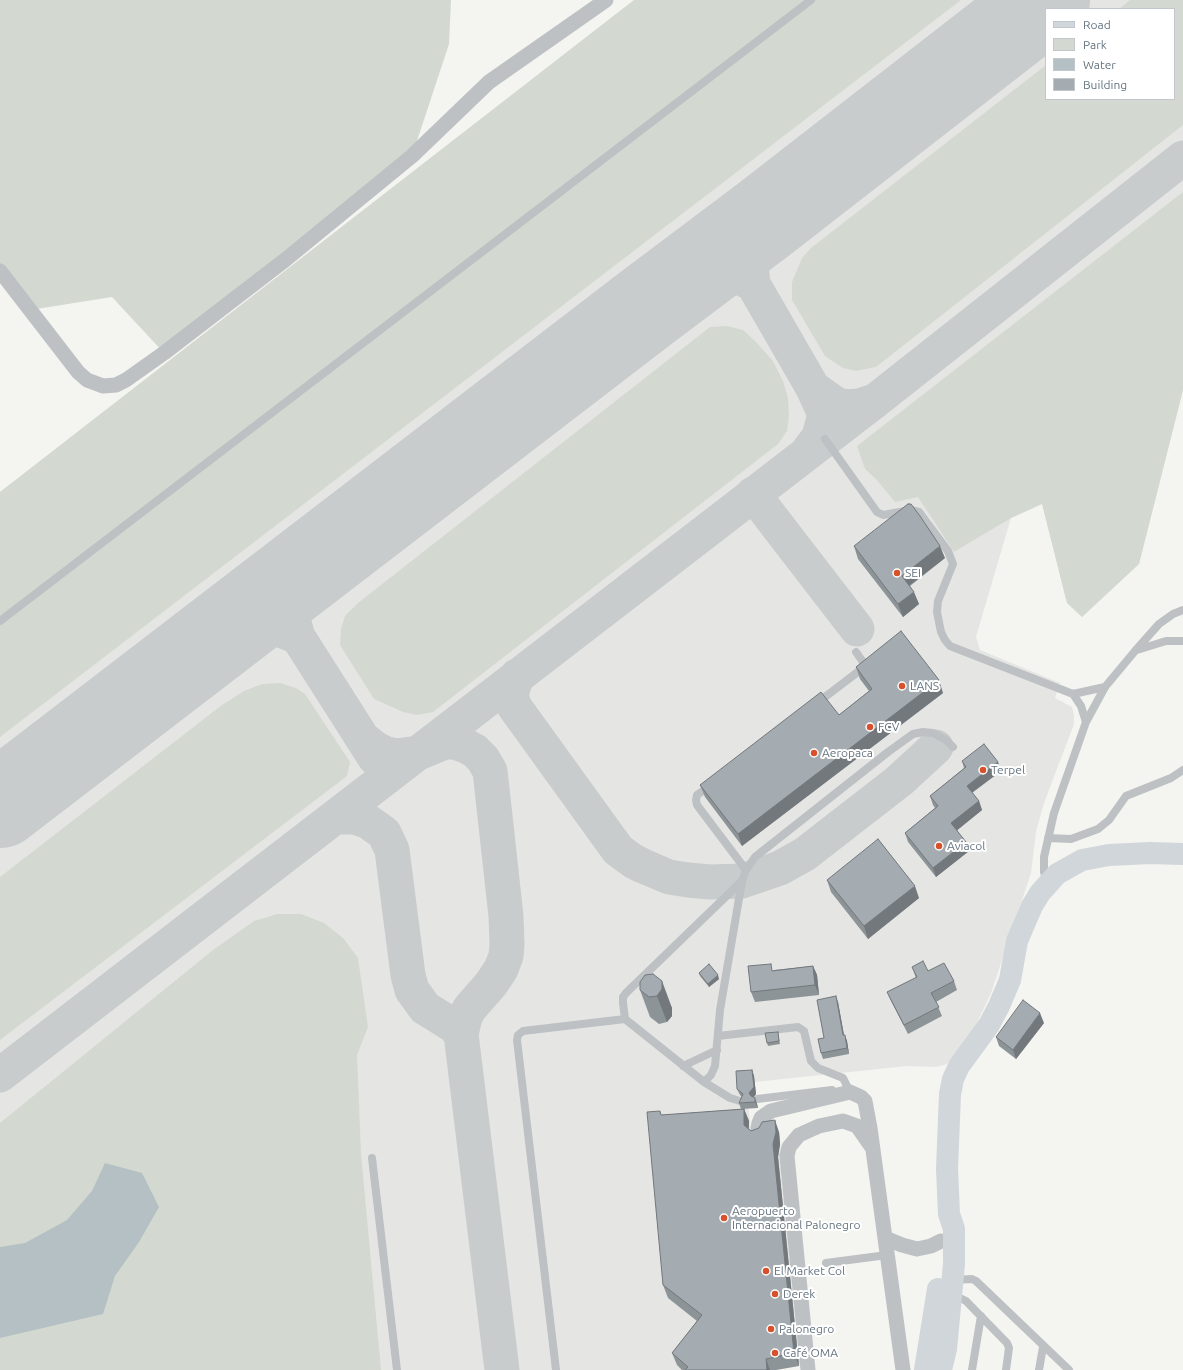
<!DOCTYPE html>
<meta charset="utf-8">
<style>
body{margin:0}
#map{position:relative;width:1183px;height:1370px;overflow:hidden;background:#f4f4f0;font-family:Ubuntu,sans-serif}
canvas{display:block}
.legend{position:absolute;left:1045px;top:8px;width:130px;height:92px;box-sizing:border-box;background:#fff;border:1px solid #c1c7cc;margin:0;padding:5px 7px;list-style:none;font-size:12px;color:#657480}
.legend li{display:flex;align-items:center;gap:8px;height:20px}
.legend b{width:20px;border:1px solid #c1c7cc}
</style>
<div id="map">
<canvas width="1183" height="1370"></canvas>
<ul class="legend">
<li><b style="height:5px;background:#d1d6da"></b>Road</li>
<li><b style="height:11px;background:#d3d9d0"></b>Park</li>
<li><b style="height:11px;background:#b4c0c3"></b>Water</li>
<li><b style="height:11px;background:#a4acb1"></b>Building</li>
</ul>
</div>
<script>
const context = document.querySelector('canvas').getContext('2d');
context.lineJoin = 'round';
function fill(path, color) {
  context.fillStyle = color;
  context.fill(path, 'evenodd');
}
function poly(rows) {
  const path = new Path2D();
  for (const r of rows) {
    path.moveTo(r[0], r[1]);
    for (let i = 2; i < r.length; i += 2) path.lineTo(r[i], r[i + 1]);
  }
  return path;
}
function stroke(path, color, width, dash) {
  context.strokeStyle = color;
  context.lineWidth = width;
  context.lineCap = dash ? 'butt' : 'round';
  context.setLineDash(dash || []);
  context.stroke(path);
}
function write(font, color, halo, rows, align = 'center') {
  context.font = font + ' Ubuntu,sans-serif';
  context.lineWidth = 4;
  context.setLineDash([]);
  context.textBaseline = 'middle';
  context.strokeStyle = halo;
  context.fillStyle = color;
  for (const [text, x, y, turn = 0] of rows) {
    context.save();
    context.translate(x, y);
    context.rotate((+turn || 0) * Math.PI / 180);
    context.textAlign = isNaN(turn) ? turn : align;
    if (halo) context.strokeText(text, 0, 0);
    context.fillText(text, 0, 0);
    context.restore();
  }
}
fill(poly([
 [634,0,1183,0,1183,390,1139,564,1082,617,1067,603,1042,504,1011,518,976,637,980,650,1060,683,1055,698,1072,707,1074,715,1074,724,1044,803,1036,832,1031,873,991,993,984,1008,969,1040,947,1064,937,1067,907,1066,745,1083,752,1136,779,1132,802,1365,778,1370,0,1370,0,492],
 [1046,9,1174,9,1174,99,1046,99]
]), '#e5e6e4');
fill(poly([
 [0,0,451,0,449,44,412,156,164,353,112,297,30,310,0,271],
 [634,0,961,0,0,737,0,492],
 [1130,0,1183,0,1183,125,876,367,856,371,843,368,825,356,792,300,792,282,802,258,811,248,1046,65,1046,99,1174,99,1174,9,1119,9],
 [1183,192,1183,390,1139,564,1082,617,1067,603,1042,504,1011,518,954,552,918,497,895,502,876,479,865,469,857,446],
 [727,326,743,330,756,342,773,361,783,381,788,398,789,416,787,431,778,444,433,712,417,715,403,712,374,699,340,645,341,629,345,616,358,603,710,327],
 [280,683,296,688,305,694,350,762,347,776,0,1040,0,877,222,705,244,691,262,684],
 [277,914,301,914,324,923,343,938,358,958,368,1027,357,1055,361,1153,381,1370,0,1370,0,1123,213,950,254,921]
]), '#d3d9d0');
fill(poly([
 [105,1163,142,1173,159,1207,139,1242,115,1276,103,1314,0,1338,0,1247,25,1243,67,1220,92,1191]
]), '#b4c0c3');
stroke(poly([
 [690,275,712,270,737,276,753,284,750,255,752,242,763,220],
 [753,284,813,388],
 [809,450,819,437,824,418,823,410,813,388,837,405,847,407,859,406,875,401],
 [753,494,857,629],
 [298,637,375,758],
 [202,649,240,630,253,628,273,627,298,637,293,620,296,599,302,580,311,565],
 [517,676,511,694,514,706,618,850,633,861,643,866,669,877,688,880,710,882,742,881,780,868,805,854,899,781,936,747],
 [362,738,376,749,386,754,397,756,418,753,445,742,455,742,466,746,475,751,483,759,490,771,506,916,507,944,506,956,501,969,491,984,470,1008,465,1017,461,1034],
 [335,817,354,817,367,821,384,833,392,850,408,975,412,990,425,1008,454,1026,461,1034,502,1370],
 [0,1075,875,401,1183,158]
]), '#c8cccc', 35);
stroke(poly([
 [0,804,646,308,763,220,1046,0]
]), '#c8cccc', 88);
stroke(poly([
 [825,439,877,512,883,515,911,510,919,512,948,551,953,564,938,601,937,612,941,632,945,640,950,646,1073,694,1105,687],
 [0,621,811,0],
 [1137,650,1166,641,1183,641],
 [1073,694,1081,706,1086,722],
 [817,703,863,668,863,662,856,652],
 [711,785,697,795,696,800,697,805,746,870],
 [1048,838,1071,839,1098,829,1109,820,1126,796,1171,778,1183,770],
 [1047,881,1044,872,1044,857,1054,813,1086,722,1105,687,1135,651,1159,624,1173,614,1183,610],
 [718,1036,798,1027,804,1031,811,1061,818,1068,843,1078,850,1092],
 [683,1066,717,1050],
 [704,1082,711,1075,715,1066,720,1010,742,881,746,870,755,857,888,752,913,734,923,732,933,733,946,740,953,747],
 [757,1099,832,1090],
 [740,1101,730,1098,704,1082,625,1019,623,1003,623,997,626,993,742,881],
 [372,1158,397,1370],
 [826,1263,887,1255],
 [953,1280,972,1279,976,1281,1069,1370],
 [952,1294,966,1301,1007,1343,1009,1348,1006,1370],
 [556,1370,517,1040,518,1035,523,1031,625,1019],
 [972,1370,981,1316],
 [1039,1370,1043,1347]
]), '#bdc1c4', 8);
stroke(poly([
 [0,271,78,372,87,380,103,386,116,385,126,380,164,353,285,260,412,156,489,82,606,0],
 [757,1135,759,1123,761,1118,771,1111,850,1092,861,1097,865,1101,870,1128,903,1370],
 [885,1238,902,1245,917,1249,931,1246,941,1241],
 [808,1370,787,1156,789,1147,799,1135,819,1126,843,1121,857,1126,871,1146]
]), '#bdc1c4', 15);
stroke(poly([
 [925,1370,938,1289],
 [941,1370,946,1349,954,1264,954,1229,949,1214,947,1169,950,1094,953,1079,959,1066,989,1025,999,1006,1010,980,1017,941,1032,906,1040,893,1057,874,1082,860,1109,855,1150,853,1183,854]
]), '#d1d6da', 22);
fill(poly([
 [854,546,945,558,910,586,919,604,903,617,858,559],
 [856,667,943,693,742,846,705,797,700,785,839,715,869,691,860,679],
 [962,761,998,762,1001,771,972,793,979,801,982,810,957,830,969,851,936,877,908,842,905,833,935,808,933,805,930,796,964,768],
 [827,880,919,898,868,939,831,892],
 [813,966,817,975,819,995,755,1002,751,992,774,970],
 [912,967,928,971,954,981,957,990,936,1002,942,1016,908,1034,891,1001,887,992,916,978],
 [699,973,719,979,709,987,700,976],
 [653,974,672,1008,672,1016,667,1022,659,1024,650,1017,640,990],
 [838,1002,844,1035,847,1041,849,1054,823,1059,821,1053,824,1038],
 [1044,1023,1016,1059,999,1046,996,1037],
 [778,1032,780,1044,768,1046,767,1043],
 [752,1070,754,1076,756,1094,753,1097,757,1104,758,1108,741,1109,739,1103,742,1097,740,1095,737,1089],
 [744,1109,749,1121,749,1129,751,1131,779,1132,780,1144,778,1157,799,1366,776,1370,682,1370,677,1365,672,1353,697,1321,668,1298,663,1285,662,1115]
]), '#8d9498');
fill(poly([
 [940,546,945,558,906,588,902,576],
 [914,592,919,604,903,617,898,604],
 [939,680,943,693,742,846,738,834],
 [998,762,1001,771,970,794,967,786],
 [979,801,982,810,955,832,951,823],
 [966,842,969,851,936,877,933,868],
 [915,886,919,898,868,939,864,926],
 [813,966,817,975,819,995,815,985],
 [718,975,719,979,709,987,708,984],
 [662,981,672,1008,672,1016,667,1022,657,996],
 [836,996,838,1002,845,1041,843,1035],
 [1040,1013,1044,1023,1016,1059,1013,1050],
 [845,1035,847,1041,849,1054,847,1048],
 [752,1070,754,1076,756,1094,752,1099,749,1093],
 [755,1098,757,1104,758,1108,755,1102],
 [744,1109,749,1121,748,1138,744,1125],
 [775,1120,779,1132,780,1144,778,1157,799,1366,794,1353,773,1144],
 [766,1359,770,1370,767,1370]
]), '#73787c');
const building = poly([
 [908,504,911,504,920,516,940,546,902,576,914,592,898,604,854,546,908,504],
 [901,631,939,680,738,834,700,785,821,692,839,715,872,689,856,667,901,631],
 [984,744,998,762,967,786,979,801,951,823,966,842,933,868,905,833,938,806,930,796,966,767,962,761,984,744],
 [878,839,915,886,864,926,827,880,878,839],
 [923,961,928,971,944,963,954,981,931,993,939,1007,904,1025,887,992,917,977,912,967,923,961],
 [709,964,718,975,708,984,699,973,709,964],
 [771,964,772,971,813,966,815,985,751,992,748,966,771,964],
 [653,974,662,981,662,989,657,996,649,997,640,990,640,982,645,975,653,974],
 [836,996,843,1035,845,1035,847,1048,821,1053,818,1039,824,1038,817,1000,836,996],
 [1023,1000,1040,1013,1013,1050,996,1037,1023,1000],
 [778,1032,779,1041,767,1043,765,1033,778,1032],
 [752,1070,754,1087,749,1093,751,1096,755,1098,755,1102,739,1103,743,1094,737,1089,736,1071,752,1070],
 [744,1109,744,1125,751,1131,759,1128,762,1122,775,1120,776,1132,773,1144,794,1353,766,1359,767,1370,685,1370,688,1367,672,1353,702,1315,663,1285,647,1112,660,1111,661,1115,744,1109]
]);
fill(building, '#a4acb1');
stroke(building, '#73787c', 1);
for (const [x, y, r, color] of [
 [897,573,4,"#d8502c"],
 [902,686,4,"#d8502c"],
 [870,727,4,"#d8502c"],
 [814,753,4,"#d8502c"],
 [983,770,4,"#d8502c"],
 [939,846,4,"#d8502c"],
 [724,1218,4,"#d8502c"],
 [766,1271,4,"#d8502c"],
 [775,1294,4,"#d8502c"],
 [771,1329,4,"#d8502c"],
 [775,1353,4,"#d8502c"]
]) {
  const dot = new Path2D();
  dot.arc(x, y, r, 0, 2 * Math.PI);
  context.fillStyle = color;
  context.fill(dot);
  stroke(dot, '#fff', 1.5);
}
write('12px', '#657480', '#fff', [
 ["SEI",905,573],
 ["LANS",910,686],
 ["FCV",878,727],
 ["Aeropaca",822,753],
 ["Terpel",991,770],
 ["Aviacol",947,846],
 ["Aeropuerto",732,1211],
 ["Internacional Palonegro",732,1225],
 ["El Market Col",774,1271],
 ["Derek",783,1294],
 ["Palonegro",779,1329],
 ["Café OMA",783,1353]
], 'left');
</script>
